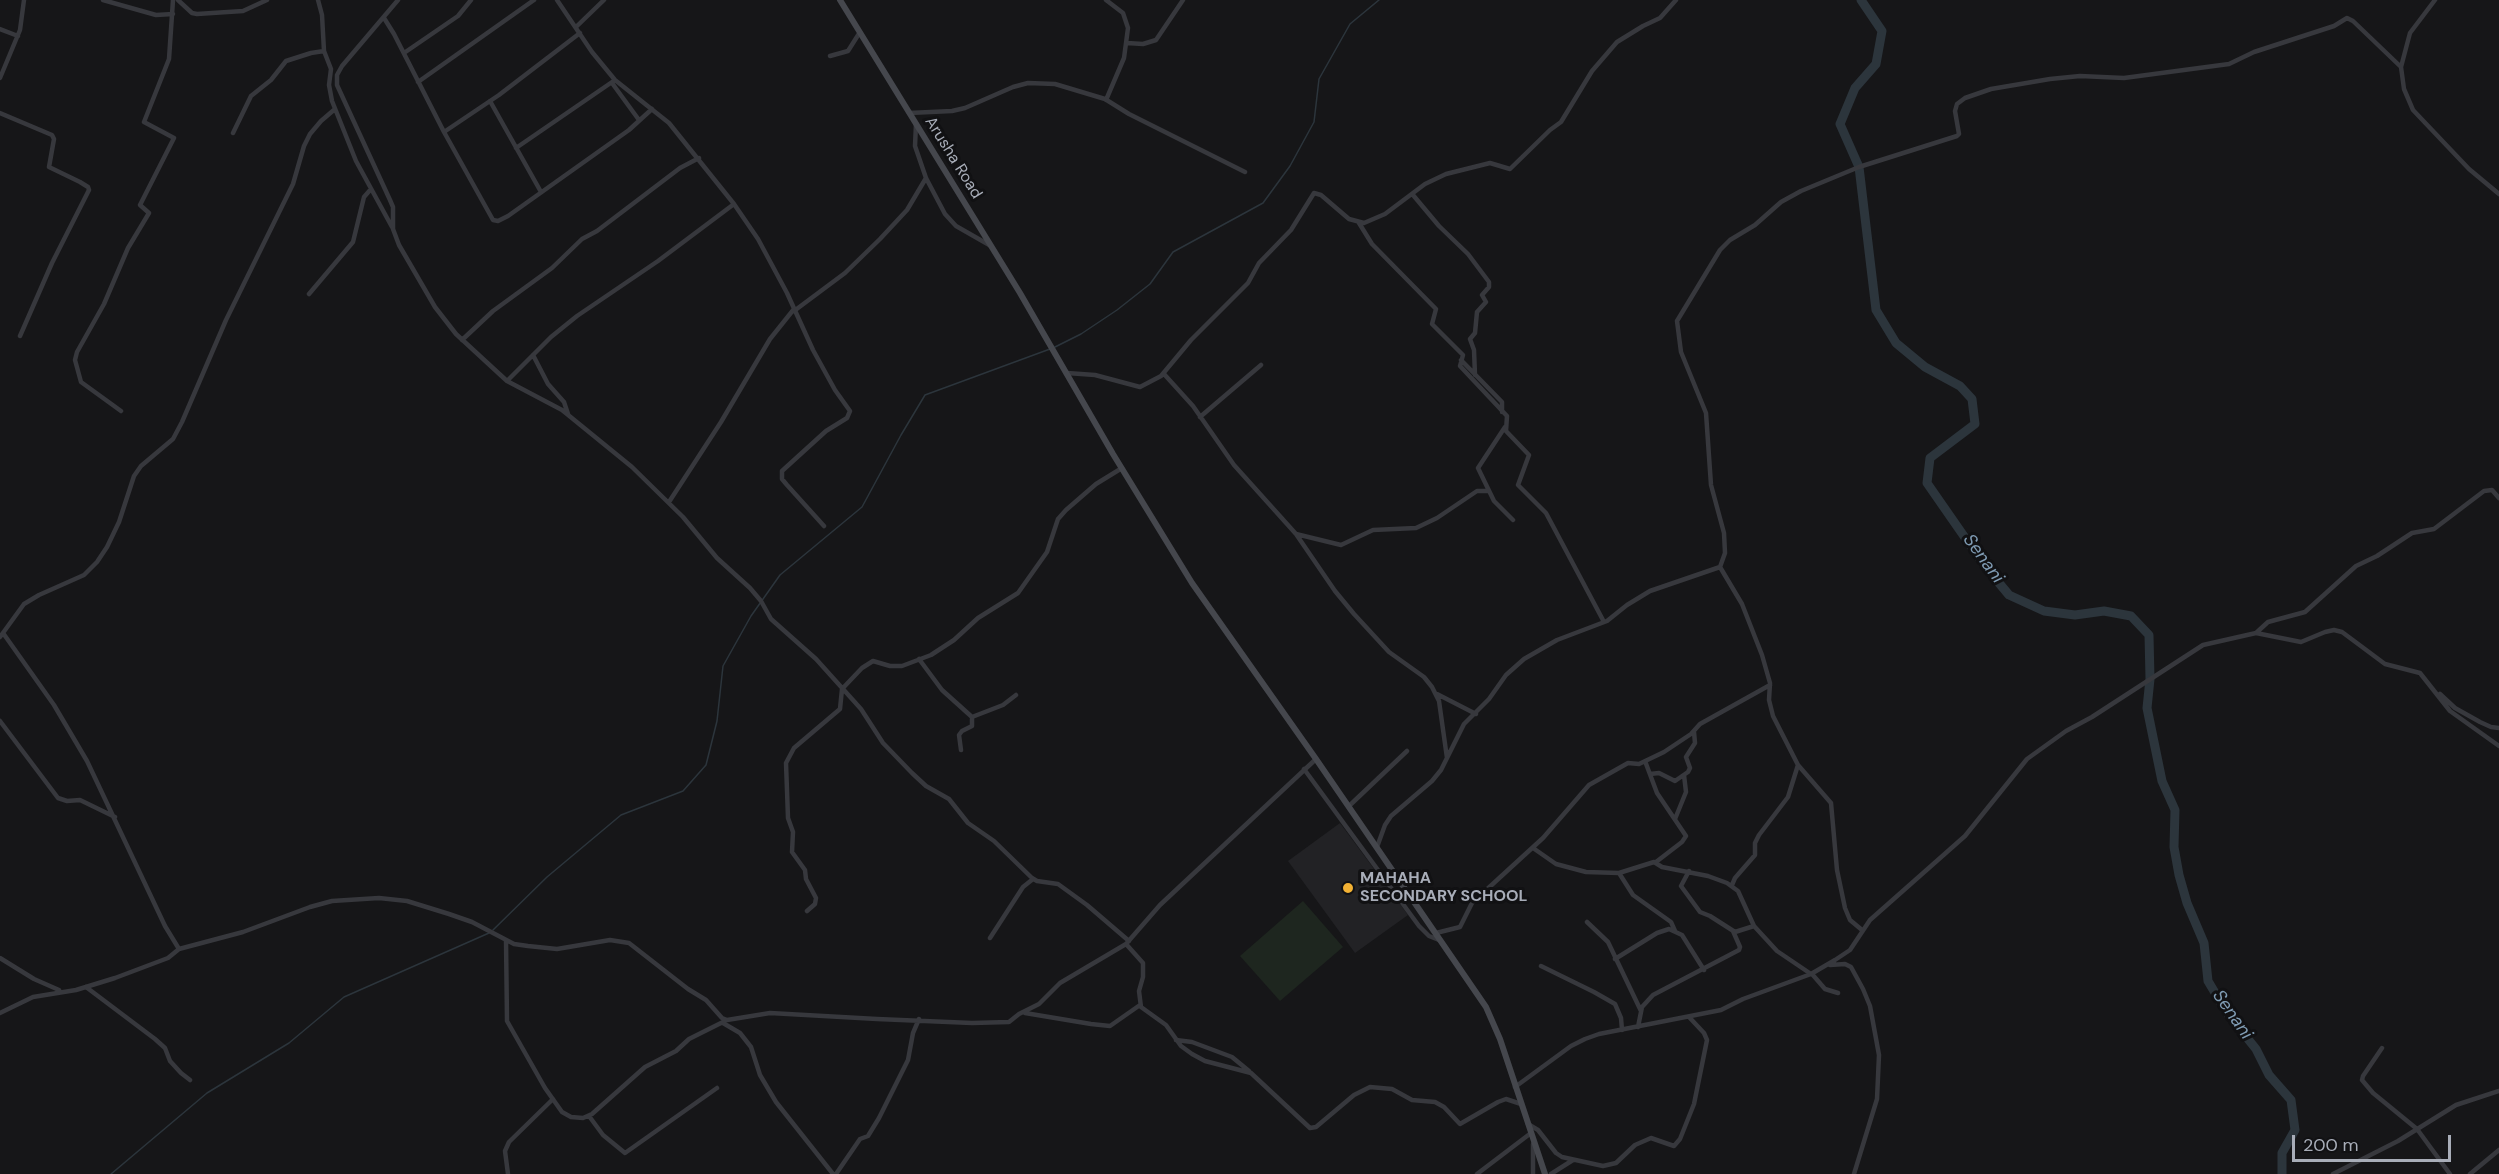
<!DOCTYPE html>
<style>
body{margin:0}
#map{position:relative;width:2499px;height:1174px;overflow:hidden;background:#161618;font-family:"DM Sans",sans-serif}
canvas{display:block}
.scale{position:absolute;left:2292px;top:1135px;width:159px;height:27px;box-sizing:border-box;border:3px solid #a8adb8;border-top:0;padding-left:8px;font-size:18px;line-height:21px;white-space:nowrap;color:#a8adb8;-webkit-text-stroke:4px #111113;paint-order:stroke}
</style>
<div id="map">
<canvas width="2499" height="1174"></canvas>
<div class="scale">200 m</div>
</div>
<script>
const context = document.querySelector('canvas').getContext('2d');
context.lineJoin = 'round';
function fill(path, color) {
  context.fillStyle = color;
  context.fill(path, 'evenodd');
}
function poly(rows) {
  const path = new Path2D();
  for (const r of rows) {
    path.moveTo(r[0], r[1]);
    for (let i = 2; i < r.length; i += 2) path.lineTo(r[i], r[i + 1]);
  }
  return path;
}
function stroke(path, color, width, dash) {
  context.strokeStyle = color;
  context.lineWidth = width;
  context.lineCap = dash ? 'butt' : 'round';
  context.setLineDash(dash || []);
  context.stroke(path);
}
function write(font, color, halo, rows, align = 'center') {
  context.font = font + ' "DM Sans",sans-serif';
  context.lineWidth = 6;
  context.setLineDash([]);
  context.textBaseline = 'middle';
  context.strokeStyle = halo;
  context.fillStyle = color;
  for (const [text, x, y, turn = 0] of rows) {
    context.save();
    context.translate(x, y);
    context.rotate((+turn || 0) * Math.PI / 180);
    context.textAlign = isNaN(turn) ? turn : align;
    if (halo) context.strokeText(text, 0, 0);
    context.fillText(text, 0, 0);
    context.restore();
  }
}
fill(poly([
 [1340,823,1408,915,1355,953,1288,861]
]), '#222225');
fill(poly([
 [1303,901,1343,947,1280,1001,1240,956]
]), '#1e261f');
stroke(poly([
 [1055,347,1081,334,1117,310,1150,284,1173,252,1263,203,1290,166,1314,122,1319,79,1350,24,1379,0],
 [493,930,547,877,621,815,683,791,706,765,717,721,723,666,751,616,780,575,862,507,901,435,925,395,1050,349],
 [111,1174,207,1093,289,1043,344,997,489,933]
]), '#2c353c', 1.5);
stroke(poly([
 [1861,0,1882,31,1876,64,1855,88,1840,124,1859,167,1876,310,1896,343,1925,367,1960,386,1972,399,1975,424,1930,458,1927,483,1984,565,2009,595,2044,611,2075,615,2104,611,2131,616,2149,635,2150,679,2147,708,2162,781,2175,810,2174,847,2179,875,2187,903,2204,943,2208,981,2227,1013,2256,1049,2269,1075,2291,1100,2295,1130,2282,1153,2282,1174]
]), '#2c353c', 9);
stroke(poly([
 [103,0,156,15,173,14],
 [178,0,192,13,197,14,243,11,267,0],
 [318,0,322,15,324,51,331,69,329,85,332,101,356,161,392,227],
 [398,0,342,66,337,75,337,85,390,200,393,207,393,229,399,245,435,307,456,334,507,381,562,410,632,467,683,517,717,558,750,588,761,601,771,619,816,659,861,709,883,743,912,773,926,786,949,799,968,823,994,841,1032,878,1037,881,1058,884,1087,905,1129,941],
 [557,0,592,52,615,80,669,123,734,204,758,239,787,293,813,350,835,390,850,411,847,418,826,431,782,471,782,479,787,485,824,526],
 [1106,0,1123,13,1128,28,1124,58,1106,100],
 [384,18,394,34,444,132,493,220,498,221,508,216,629,130,652,109],
 [576,27,604,0],
 [0,29,18,36],
 [1127,43,1143,44,1156,40,1183,0],
 [404,53,458,16,471,0],
 [830,56,848,51,860,32],
 [2401,67,2410,33,2435,0],
 [0,78,20,30,24,0],
 [418,82,534,0],
 [612,83,639,120],
 [490,101,541,192],
 [0,113,52,135,54,139,49,167,80,182,88,187,89,190,52,263,20,336],
 [909,113,952,111,965,108,1013,87,1028,83,1055,84,1105,99,1129,114,1245,172],
 [916,124,915,146,926,178,945,214,956,226,991,246],
 [444,132,499,95,580,33],
 [233,133,251,96,271,80,286,61,311,53,324,51],
 [516,148,615,80],
 [1413,195,1439,226,1468,254,1489,282,1489,287,1482,295,1486,302,1477,312,1475,333,1470,339,1474,350,1475,375],
 [1359,223,1372,244,1436,309,1432,324,1463,355,1460,366,1507,416,1506,431,1529,455,1518,485,1546,513,1604,622],
 [309,294,353,242,364,197,371,189],
 [794,311,845,273,880,239,907,210,926,178],
 [462,340,493,311,552,268,582,239,597,231,680,168,699,158],
 [533,355,548,384,564,402,568,414],
 [1461,360,1502,402,1502,412],
 [1067,373,1095,375,1140,387,1161,376,1191,340,1248,283,1259,263,1291,230,1314,193,1321,195,1349,219,1364,223,1385,214,1425,184,1446,174,1490,163,1510,169,1550,130,1561,122,1592,71,1617,42,1643,26,1660,18,1676,0],
 [1164,374,1193,406,1234,465,1296,534,1335,591,1354,614,1389,652,1424,677,1432,687,1439,701,1447,758],
 [507,381,551,337,577,316,658,261,734,204],
 [121,411,81,382,75,360,77,352,104,304,128,248,149,213,140,205,174,138,144,122,169,59,173,0],
 [1200,417,1261,365],
 [1505,427,1478,468,1494,501,1513,520],
 [669,502,721,422,770,339,794,309],
 [1296,534,1341,545,1373,530,1416,528,1437,518,1477,491,1488,491],
 [3,633,54,705,87,761,165,926,179,949],
 [2256,633,2268,622,2305,612,2356,566,2377,556,2412,533,2434,529,2484,491,2492,490,2499,498],
 [0,637,24,604,39,595,84,575,97,562,107,547,119,522,134,476,141,466,173,439,182,422,226,320,293,184,304,146,310,134,321,121,335,109],
 [919,659,942,690,972,717,972,726,962,731,959,735,961,750],
 [1437,694,1476,714],
 [2440,694,2455,708,2480,722,2491,727,2499,728],
 [972,717,1003,705,1016,695],
 [0,721,58,798,67,801,80,800,115,817],
 [1645,761,1657,793,1686,836,1682,842,1656,862],
 [1304,769,1419,926,1429,936,1439,940],
 [1650,774,1659,773,1675,781,1688,772,1690,768,1686,757,1695,743,1694,732],
 [1349,806,1407,751],
 [1675,819,1686,792,1684,775],
 [1377,847,1385,825,1391,816,1432,781,1441,770,1464,724,1489,699,1506,675,1524,659,1557,640,1607,621,1627,605,1650,591,1720,567],
 [1533,848,1556,864,1586,872,1619,873,1654,862,1662,867,1708,876,1727,883,1738,891,1754,926],
 [1689,871,1681,886,1700,912,1710,916,1735,932,1754,926,1777,951,1811,974],
 [1619,873,1633,895,1671,922,1675,931],
 [1732,885,1735,878,1755,855,1755,843,1759,835,1788,797,1798,765],
 [807,911,815,904,816,898,806,879,805,870,792,852,793,832,788,818,786,763,794,748,840,709,842,689,862,668,873,661,890,666,902,666,931,655,954,640,978,618,1018,593,1047,552,1058,519,1066,510,1096,484,1122,468],
 [1587,922,1608,942,1641,1011],
 [1862,930,1850,920,1845,908,1837,870,1831,803,1798,765,1773,716,1769,700,1770,683,1762,655,1742,604,1720,567,1725,553,1724,533,1711,485,1706,413,1681,352,1677,321,1720,250,1730,240,1755,225,1781,202,1801,191,1859,167,1957,136,1959,134,1955,111,1957,104,1965,98,1991,89,2050,79,2080,76,2124,78,2229,64,2254,52,2334,26,2347,18,2353,21,2401,67,2404,89,2413,110,2469,169,2499,194],
 [1436,933,1460,927,1472,903,1543,838,1589,785,1628,763,1639,764,1664,752,1691,734,1700,724,1770,685],
 [990,938,1023,887,1033,879],
 [506,940,507,1021,545,1088,562,1112,571,1117,583,1118,592,1114,645,1067,676,1051,689,1039,727,1020],
 [1126,944,1143,963,1143,977,1139,991,1141,1007,1166,1025,1181,1046,1192,1054,1205,1061,1251,1073,1310,1128,1316,1127,1354,1095,1370,1087,1392,1089,1412,1100,1435,1102,1444,1107,1460,1124,1498,1102,1506,1099,1521,1104],
 [0,958,34,979,59,990],
 [1615,959,1657,933,1669,929,1682,935,1704,970],
 [1830,965,1845,964,1851,967,1863,989,1870,1006,1879,1055,1877,1099,1854,1174],
 [1541,966,1594,992,1615,1004,1621,1018,1622,1030],
 [1812,974,1825,989,1838,993],
 [86,987,155,1039,165,1048,170,1061,181,1073,190,1080],
 [0,1013,33,997,76,990,115,978,168,958,179,949,243,932,310,907,332,901,379,898,407,901,449,914,472,922,514,944,528,946,557,949,610,940,629,943,688,989,706,1000,722,1018,727,1020,770,1013,877,1019,972,1023,1009,1022,1019,1014,1039,1004,1060,983,1126,944,1160,905,1316,759],
 [1025,1013,1091,1024,1110,1026,1140,1005],
 [723,1023,740,1033,751,1047,760,1075,776,1102,833,1174],
 [1638,1027,1642,1007,1653,995,1739,950,1740,947,1733,931],
 [1176,1040,1192,1042,1232,1057,1249,1071],
 [2382,1048,2363,1076,2362,1080,2373,1093,2417,1129,2450,1174],
 [1515,1087,1571,1046,1585,1039,1599,1034,1721,1010,1743,999,1811,974,1835,960,1850,950,1870,920,1965,836,2027,759,2066,731,2092,717,2203,645,2256,633,2301,642,2325,632,2334,630,2342,632,2385,664,2420,673,2450,711,2499,746],
 [589,1116,603,1135,625,1153,717,1088],
 [1528,1124,1538,1130,1556,1153,1562,1157,1603,1166,1616,1163,1635,1145,1651,1138,1674,1146,1680,1139,1694,1104,1707,1040,1704,1033,1689,1017],
 [508,1174,505,1151,509,1142,553,1099],
 [836,1174,860,1139,868,1136,879,1118,908,1060,913,1033,919,1019],
 [1477,1174,1531,1133],
 [1533,1174,1533,1144],
 [1551,1174,1573,1160],
 [2333,1174,2398,1141,2456,1105,2499,1091],
 [2470,1174,2499,1150]
]), '#37383d', 4.5);
stroke(poly([
 [840,0,1020,293,1113,454,1192,583,1316,759,1486,1007,1500,1039,1545,1174]
]), '#45474d', 6);
for (const [x, y, r, color] of [
 [1348,888,6,"#f2b134"]
]) {
  const dot = new Path2D();
  dot.arc(x, y, r, 0, 2 * Math.PI);
  context.fillStyle = color;
  context.fill(dot);
  stroke(dot, '#111113', 2);
}
write('16px', '#a8adb8', '#111113', [
 ["Arusha Road",953,158,58]
]);
write('bold 16px', '#a8adb8', '#111113', [
 ["MAHAHA",1360,879],
 ["SECONDARY SCHOOL",1360,897]
], 'left');
write('italic 18px', '#7f9bb3', '#111113', [
 ["Senani",1983,559,54],
 ["Senani",2232,1015,55]
]);
</script>
